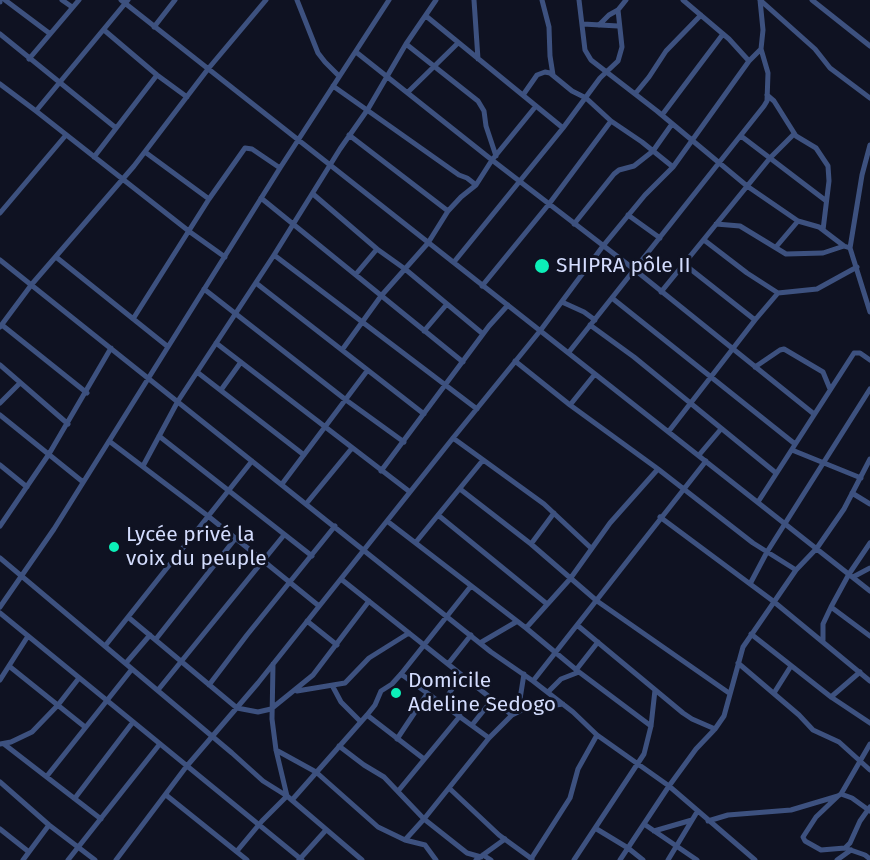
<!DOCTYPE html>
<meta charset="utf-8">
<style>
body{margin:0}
canvas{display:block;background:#0f1222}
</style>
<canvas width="870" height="860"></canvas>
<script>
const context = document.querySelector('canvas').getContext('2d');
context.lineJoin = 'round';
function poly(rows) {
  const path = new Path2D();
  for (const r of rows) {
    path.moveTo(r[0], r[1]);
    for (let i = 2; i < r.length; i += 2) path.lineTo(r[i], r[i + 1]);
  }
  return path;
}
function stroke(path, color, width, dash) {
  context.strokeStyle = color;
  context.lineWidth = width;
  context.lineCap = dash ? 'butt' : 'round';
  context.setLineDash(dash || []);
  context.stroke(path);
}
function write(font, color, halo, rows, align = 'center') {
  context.font = font + ' "Fira Sans",sans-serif';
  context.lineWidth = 6;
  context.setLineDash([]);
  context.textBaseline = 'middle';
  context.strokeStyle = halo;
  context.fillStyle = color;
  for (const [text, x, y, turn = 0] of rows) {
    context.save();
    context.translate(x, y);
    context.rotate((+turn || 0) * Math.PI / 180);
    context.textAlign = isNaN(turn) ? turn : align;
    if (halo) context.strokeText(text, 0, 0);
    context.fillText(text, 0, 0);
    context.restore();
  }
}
stroke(poly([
 [5,0,49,33],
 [62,0,72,7],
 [121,0,870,591],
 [297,0,318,53,325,62,339,76],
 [474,0,478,59],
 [542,0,549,27,550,56,553,75],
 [579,0,585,50,591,60,657,111,747,186,798,221,819,227,844,246,850,248],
 [683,0,729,39,749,61],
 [760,0,815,49,830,68,870,98],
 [812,0,870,46],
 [0,2,0,0],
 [426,16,563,128],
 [583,24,618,26],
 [599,25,609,15,618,10],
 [154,27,175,0],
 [104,30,157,75,187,97],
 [0,34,116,128],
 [406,44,478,101,484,111,486,126,496,156],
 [356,52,492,160,635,270,814,414],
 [29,59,79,0],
 [0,84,36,111,128,0],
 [333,86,459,175,467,178,476,185],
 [408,92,458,43],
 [635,94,649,77,666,51,701,15],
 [523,95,537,75,545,72,550,73,572,91,586,98,611,121,642,142,673,167],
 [767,95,774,101,796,136,816,148,828,166,829,181,823,230],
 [36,111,190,232,225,257],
 [662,115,723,34],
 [349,135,448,211],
 [741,136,825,200],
 [870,145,862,175,850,248,870,312],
 [145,152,209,199],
 [94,157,157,75],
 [313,194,377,249,356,274],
 [261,198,463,362],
 [0,213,66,135],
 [628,215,660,238],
 [574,224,614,174,619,170,634,166,653,151,672,124],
 [716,224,740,226,786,254,823,253,844,246],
 [704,240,747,273,778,293,817,289,857,267],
 [776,247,798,221],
 [377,249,405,269,483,334],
 [274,255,477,409],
 [56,257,167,346],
 [0,260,491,652,533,681,573,712,597,735,669,786,755,860],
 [454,262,563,128,600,78,618,61,622,47,618,10,626,0],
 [684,264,755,320],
 [256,283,424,414],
 [482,286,549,204,611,121],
 [204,289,346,400,404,442],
 [661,292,770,158,794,134],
 [612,298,795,444],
 [562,302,584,312,595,320],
 [133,319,209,199,245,148,252,149,280,168],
 [2,325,87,393],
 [590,325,634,357,776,473],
 [0,327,32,284,134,166,208,69,266,0],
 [424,331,447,304],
 [216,343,410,492],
 [342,350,381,296,428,243,448,211,461,197,476,185,492,160,536,106],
 [569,352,764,106,767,101,768,73,761,49],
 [515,361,570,405,658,469,753,543,796,570],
 [0,365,68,424],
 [755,367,780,350,784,349,823,372,830,389],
 [197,372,304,455],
 [221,390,241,362],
 [0,403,20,383],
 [570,405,595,374],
 [0,415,83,482],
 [669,431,755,320,778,293],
 [159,436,312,556],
 [453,438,544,504,591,548],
 [109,441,208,516,319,606],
 [792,450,861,478],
 [699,455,721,429],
 [0,465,27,487],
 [143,466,178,401,274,255,340,149,368,109,406,44,436,0],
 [381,471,489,326,508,305],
 [282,484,367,371],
 [460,489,531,544,597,601,729,693],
 [852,493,870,504],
 [758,502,854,353,860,353,870,360],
 [306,504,352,448],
 [438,515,547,604],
 [660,517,773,601,870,681],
 [387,521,526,628,579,672,651,726],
 [0,526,49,454,111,348],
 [416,542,483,460],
 [870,543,849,574,831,607,870,636],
 [531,544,554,513],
 [0,558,232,753,263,781,287,796,362,860],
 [853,577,870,568],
 [341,579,512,715],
 [750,584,767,552,870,389],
 [0,607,54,529,280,168,389,0],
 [0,613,302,860],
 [128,617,237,708,258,712,271,709,313,675,369,601],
 [307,621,337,645],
 [577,625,683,713,692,719,715,729],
 [526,628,570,579,610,523,658,469],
 [751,634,831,697,870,723],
 [156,639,235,539],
 [823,640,823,624,831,607],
 [480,643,516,622],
 [105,646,252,461],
 [126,663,150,635],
 [738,663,799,715,813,730,839,742,870,770],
 [448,664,471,635],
 [9,666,85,727],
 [576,670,598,642],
 [401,674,489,738],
 [0,680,28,636],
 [533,681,706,461],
 [209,685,247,635,335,526],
 [333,687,341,702,361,722],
 [158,690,284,535],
 [297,691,345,683,369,658,409,633],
 [548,692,561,679,579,672],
 [774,693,791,666],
 [831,697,860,672],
 [443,703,461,675],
 [516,711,520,699,524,674],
 [367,715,424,759],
 [472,725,492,700],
 [397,739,427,694],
 [0,744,11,742,32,732,58,705,79,678],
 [4,744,101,819],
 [339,746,364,765,384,777,424,819,467,853,481,857],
 [276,750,316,772,378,827,405,840,425,845,436,860],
 [47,776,132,669],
 [0,782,49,825,95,860],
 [449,788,499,835,532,859],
 [399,790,460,716],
 [841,794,852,798,870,811],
 [166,795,247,860],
 [837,797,816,817,803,837,805,841,821,850,845,848,850,843,860,821,870,807],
 [75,798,133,722],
 [292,800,367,715,375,705,381,691,392,684,401,674,471,586],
 [708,821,728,815,791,810,838,796,841,794,870,744],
 [644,824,697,860],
 [595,828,628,848,643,860],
 [0,829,29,852],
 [654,831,692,820],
 [405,840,424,819,489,738,512,715,522,710,563,704],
 [845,848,865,855,870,859],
 [237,851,262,821,287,796,276,750,272,719,273,664],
 [483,855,491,860],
 [531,859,570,798,578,769,597,735],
 [23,860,49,825],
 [68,860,159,745],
 [116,860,186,767,258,683,453,438,540,331,603,246,645,195,673,167,749,61,761,49,763,30,760,0],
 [299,860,326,830],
 [476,860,505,839],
 [574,860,644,754,651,726,655,690],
 [620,860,669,786,696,749,715,729,724,716,743,647,796,570,817,548,844,509,870,459],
 [668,860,697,812],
 [837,860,851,850]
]), '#3d517f', 5);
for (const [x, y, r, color] of [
 [542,266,8,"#0cefb8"],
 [114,547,6,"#0cefb8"],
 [396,693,6,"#0cefb8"]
]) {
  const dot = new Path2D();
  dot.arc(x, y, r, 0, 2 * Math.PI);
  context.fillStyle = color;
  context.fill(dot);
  stroke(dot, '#0f1222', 2);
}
write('21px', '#d3dcfd', '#0f1222', [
 ["SHIPRA pôle II",556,266],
 ["Lycée privé la",126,535],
 ["voix du peuple",126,559],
 ["Domicile",408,681],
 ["Adeline Sedogo",408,705]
], 'left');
</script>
